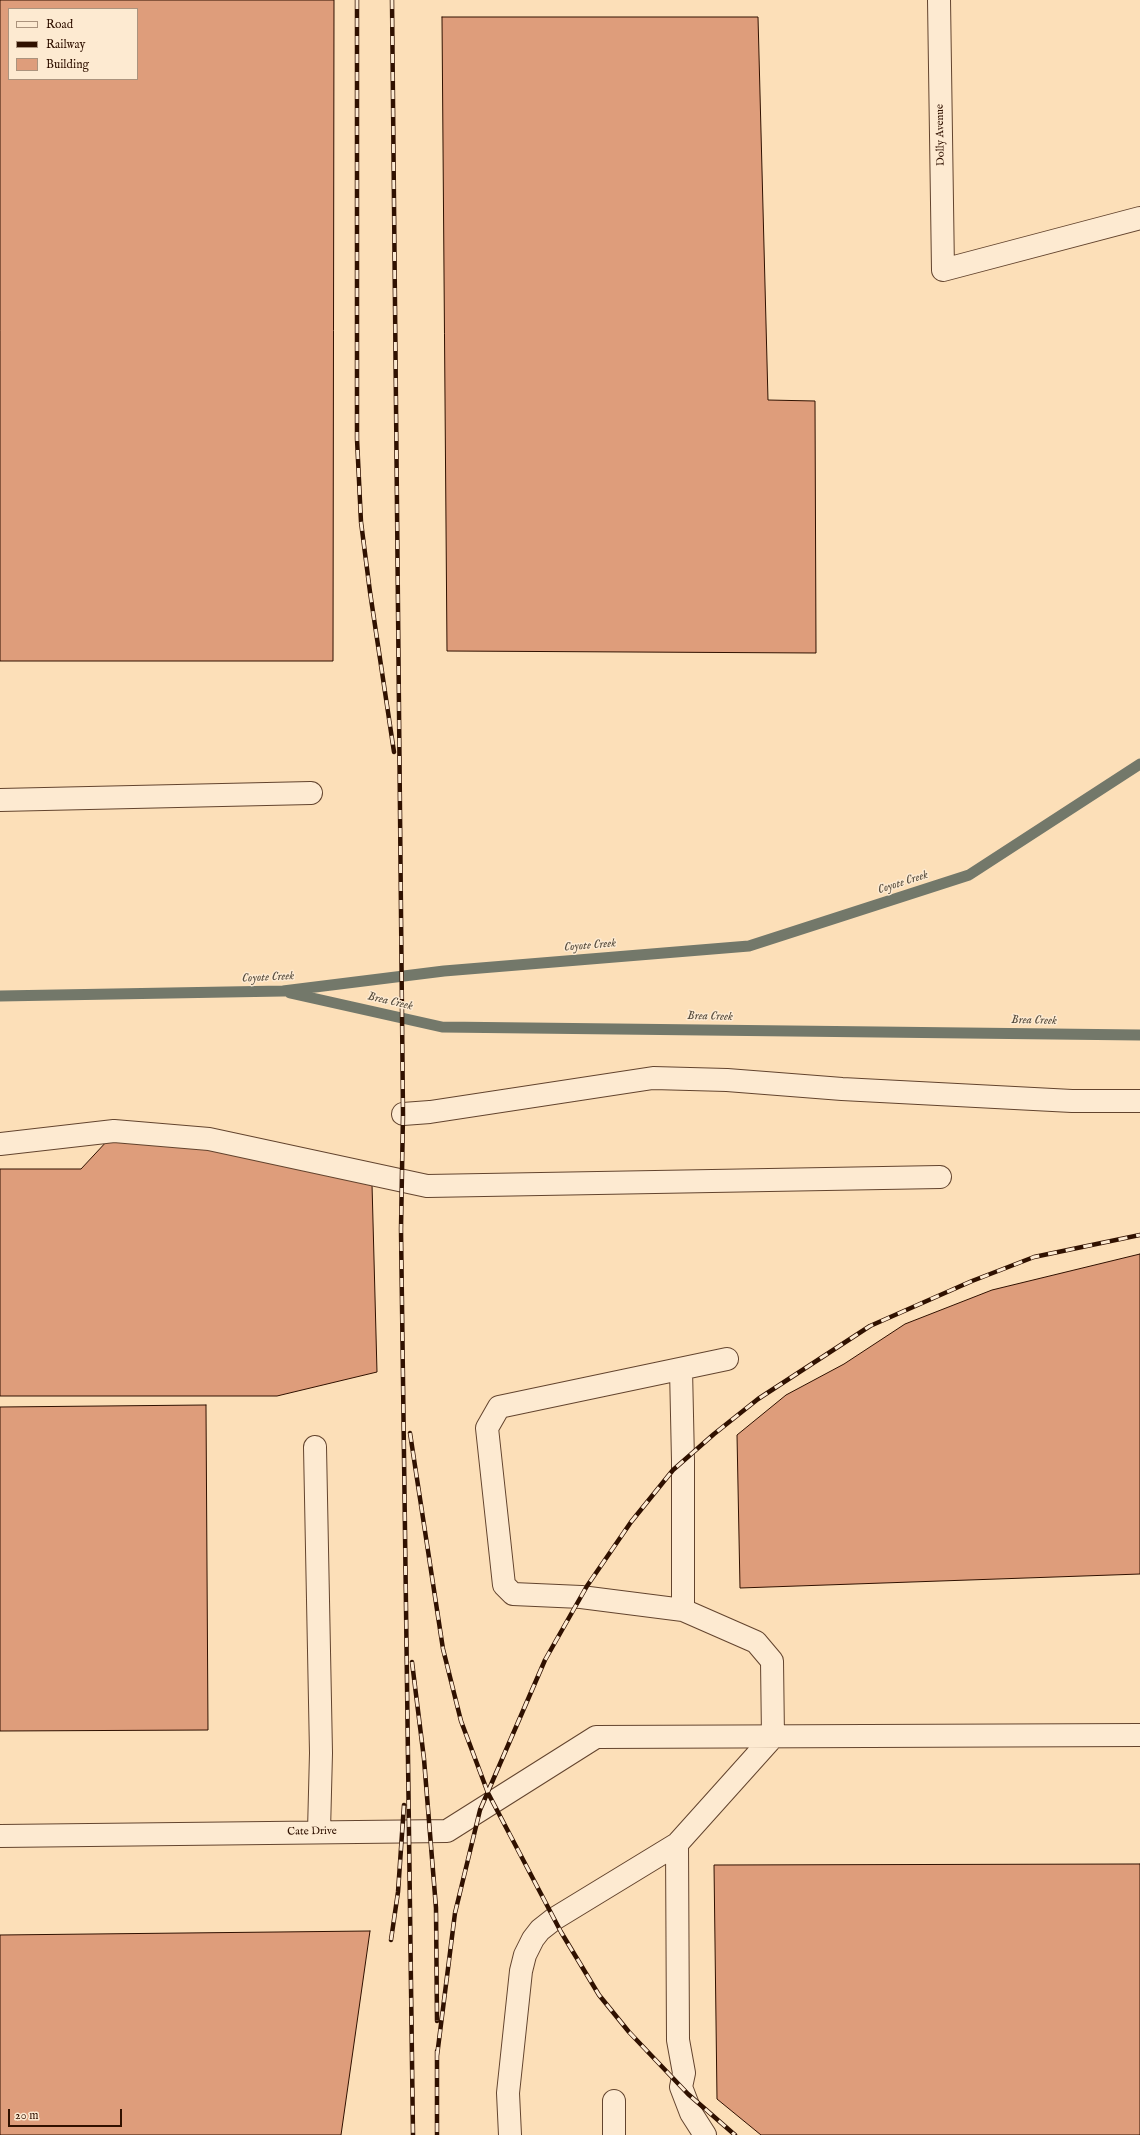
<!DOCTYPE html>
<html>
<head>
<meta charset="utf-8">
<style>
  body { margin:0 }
  #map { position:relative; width:1140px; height:2135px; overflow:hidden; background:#fcdfb8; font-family:"IM FELL English",serif }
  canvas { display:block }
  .legend { position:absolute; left:8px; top:8px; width:130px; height:72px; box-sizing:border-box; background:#fdead1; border:1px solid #ab937d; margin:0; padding:5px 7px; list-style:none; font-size:12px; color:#301100 }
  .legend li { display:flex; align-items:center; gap:8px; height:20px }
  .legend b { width:20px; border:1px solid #ab937d }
  .scale { position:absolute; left:8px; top:2109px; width:114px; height:18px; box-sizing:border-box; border:2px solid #301100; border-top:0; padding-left:5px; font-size:12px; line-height:14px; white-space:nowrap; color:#301100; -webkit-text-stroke:3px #fdead1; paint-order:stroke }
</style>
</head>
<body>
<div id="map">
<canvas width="1140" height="2135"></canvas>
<ul class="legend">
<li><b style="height:5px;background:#fdead1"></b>Road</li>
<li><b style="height:5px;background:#301100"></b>Railway</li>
<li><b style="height:11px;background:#de9d7b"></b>Building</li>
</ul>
<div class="scale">20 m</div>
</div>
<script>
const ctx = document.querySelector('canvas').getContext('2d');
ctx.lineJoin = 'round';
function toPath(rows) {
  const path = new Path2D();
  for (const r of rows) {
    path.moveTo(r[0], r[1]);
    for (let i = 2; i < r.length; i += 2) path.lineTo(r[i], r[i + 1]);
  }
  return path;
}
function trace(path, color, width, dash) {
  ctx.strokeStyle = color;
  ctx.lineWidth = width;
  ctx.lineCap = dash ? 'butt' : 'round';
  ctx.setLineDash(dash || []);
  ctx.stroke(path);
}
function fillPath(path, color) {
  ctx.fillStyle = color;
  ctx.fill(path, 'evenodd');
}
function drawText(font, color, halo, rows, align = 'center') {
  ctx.font = font + ' "IM FELL English",serif';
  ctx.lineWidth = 3;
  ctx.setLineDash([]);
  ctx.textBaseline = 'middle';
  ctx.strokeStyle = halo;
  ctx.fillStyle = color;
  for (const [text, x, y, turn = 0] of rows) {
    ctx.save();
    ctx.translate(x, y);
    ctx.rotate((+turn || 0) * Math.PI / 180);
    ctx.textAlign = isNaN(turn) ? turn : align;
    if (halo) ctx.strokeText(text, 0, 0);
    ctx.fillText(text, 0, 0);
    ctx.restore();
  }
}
const stream = toPath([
  [290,993,442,1027,1140,1035],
  [0,996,283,991,444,971,749,946,969,875,1140,764]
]);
const building = toPath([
  [0,0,334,0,333,661,0,661,0,0],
  [9,9,137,9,137,79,9,79,9,9],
  [442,17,758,17,768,400,815,401,816,653,447,651,442,17],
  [108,1140,206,1147,372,1184,377,1372,277,1396,0,1396,0,1169,81,1169,108,1140],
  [1140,1254,1140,1574,740,1588,737,1435,786,1395,844,1364,905,1324,992,1290,1140,1254],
  [206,1405,208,1730,0,1731,0,1407,206,1405],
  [1140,1864,1140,2135,761,2135,717,2099,714,1865,1140,1864],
  [370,1931,341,2135,0,2135,0,1935,370,1931]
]);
const minor = toPath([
  [939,0,943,270,1140,218],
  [0,800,311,793],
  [403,1114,430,1112,653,1078,727,1080,842,1089,1072,1101,1140,1101],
  [0,1144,114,1131,209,1139,427,1186,940,1177],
  [681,1369,683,1461,683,1610],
  [315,1447,321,1753,319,1831],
  [0,1836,447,1831,596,1737,1140,1735],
  [677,1844,678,2040,684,2073,681,2087,691,2113,705,2135],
  [614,2101,614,2135],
  [510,2135,508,2093,521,1971,525,1955,533,1939,540,1930,554,1919,677,1844,773,1737,772,1661,756,1642,683,1610,581,1597,513,1594,504,1585,487,1428,499,1407,727,1359]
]);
const rail = toPath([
  [357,0,357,439,361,522,370,592,394,752],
  [392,0,403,1114,401,1229,413,2135],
  [410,1433,443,1649,461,1721,488,1793,561,1932,599,1995,629,2032,688,2094,735,2135],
  [412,1662,424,1759,436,1908,437,2021],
  [391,1940,398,1892,404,1805],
  [437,2051,437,2135],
  [437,2056,455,1913,480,1810,545,1660,587,1586,631,1522,673,1470,714,1434,758,1399,870,1326,972,1281,1034,1257,1140,1235]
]);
const streetNames = [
  ["Dolly Avenue",941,135,-91],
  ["Cate Drive",312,1832,-1]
];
const waterNames = [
  ["Coyote Creek",903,883,-18],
  ["Coyote Creek",590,946,-5],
  ["Coyote Creek",268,978,-3],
  ["Brea Creek",390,1002,13],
  ["Brea Creek",710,1017,1],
  ["Brea Creek",1034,1021,1]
];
trace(stream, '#73786a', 11);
fillPath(building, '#de9d7b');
trace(building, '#301100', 1);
trace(minor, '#63442e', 24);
trace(minor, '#fdead1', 22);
trace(rail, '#301100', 4.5);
trace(rail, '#fdead1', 3, [9]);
drawText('11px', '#301100', '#fdead1', streetNames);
drawText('italic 12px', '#574d3e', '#fdead1', waterNames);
</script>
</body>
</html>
